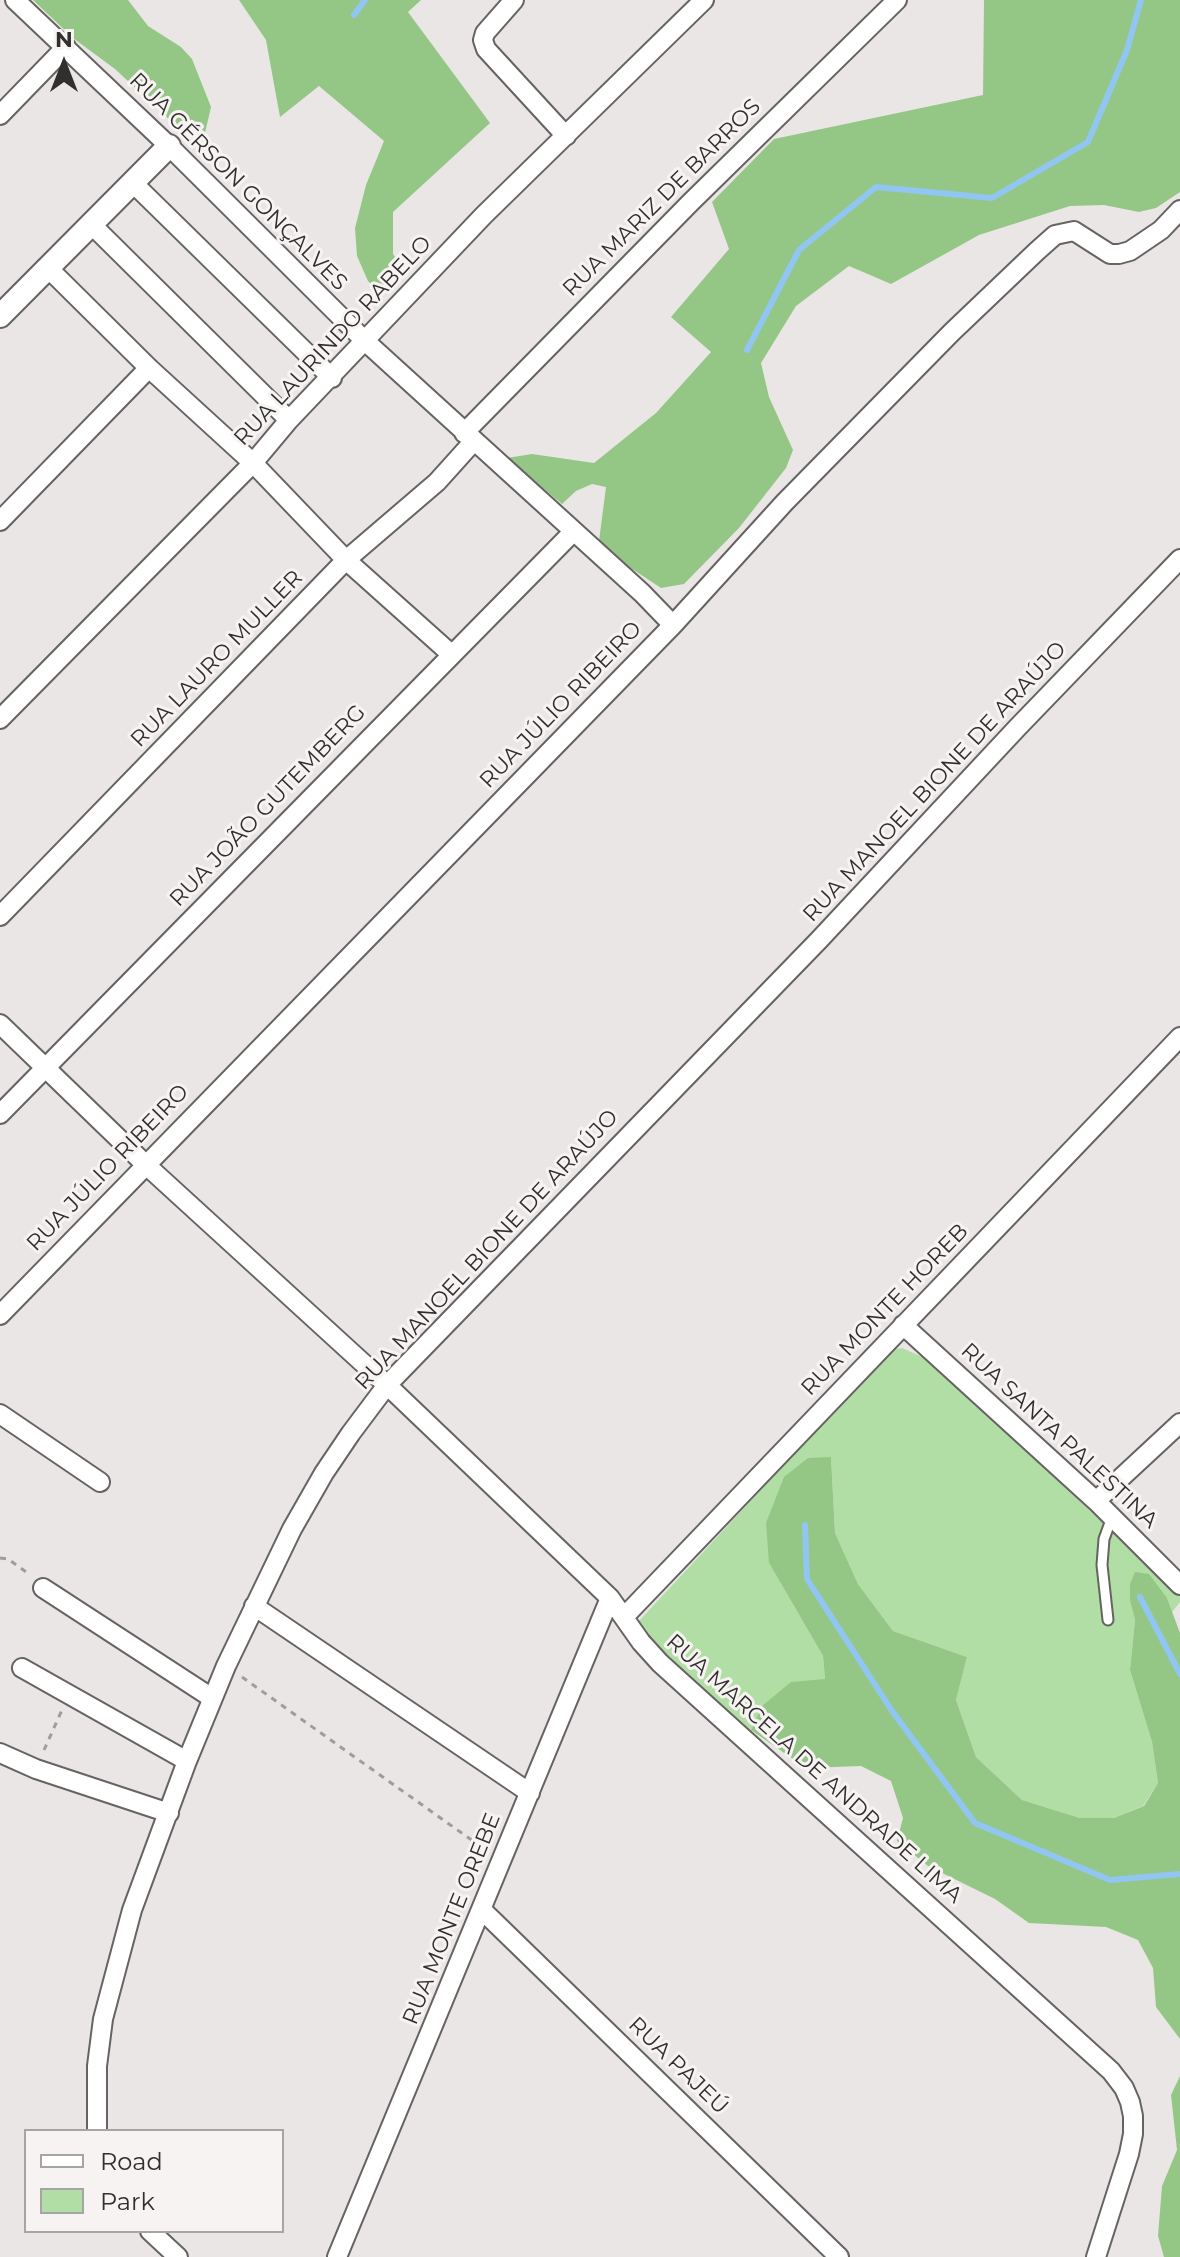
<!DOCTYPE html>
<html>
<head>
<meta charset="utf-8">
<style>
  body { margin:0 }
  #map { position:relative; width:1180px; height:2257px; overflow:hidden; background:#eae6e5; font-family:Montserrat,sans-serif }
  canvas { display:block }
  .legend { position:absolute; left:24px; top:2129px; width:260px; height:104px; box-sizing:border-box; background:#f7f3f2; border:2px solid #a7a5a4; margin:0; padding:10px 14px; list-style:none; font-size:24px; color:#302f2e }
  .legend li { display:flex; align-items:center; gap:16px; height:40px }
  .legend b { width:40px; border:2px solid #a7a5a4 }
  .north { position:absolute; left:24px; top:24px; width:80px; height:80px; -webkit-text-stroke:6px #f7f3f2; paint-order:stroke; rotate:0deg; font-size:22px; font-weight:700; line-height:32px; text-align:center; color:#302f2e }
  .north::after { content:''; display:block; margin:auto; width:28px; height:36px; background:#302f2e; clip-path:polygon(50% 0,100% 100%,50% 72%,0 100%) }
</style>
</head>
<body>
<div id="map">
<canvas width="1180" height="2257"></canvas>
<ul class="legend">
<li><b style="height:10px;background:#fff"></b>Road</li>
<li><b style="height:22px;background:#b0dea4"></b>Park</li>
</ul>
<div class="north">N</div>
</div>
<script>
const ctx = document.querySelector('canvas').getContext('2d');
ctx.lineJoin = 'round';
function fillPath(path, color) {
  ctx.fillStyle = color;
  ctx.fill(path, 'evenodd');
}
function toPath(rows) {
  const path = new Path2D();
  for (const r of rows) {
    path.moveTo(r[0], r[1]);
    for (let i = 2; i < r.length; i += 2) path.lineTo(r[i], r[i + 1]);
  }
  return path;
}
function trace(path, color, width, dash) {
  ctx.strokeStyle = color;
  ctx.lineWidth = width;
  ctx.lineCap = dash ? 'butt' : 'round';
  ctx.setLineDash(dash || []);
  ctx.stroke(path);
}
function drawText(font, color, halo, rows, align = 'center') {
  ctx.font = font + ' Montserrat,sans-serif';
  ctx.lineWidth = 6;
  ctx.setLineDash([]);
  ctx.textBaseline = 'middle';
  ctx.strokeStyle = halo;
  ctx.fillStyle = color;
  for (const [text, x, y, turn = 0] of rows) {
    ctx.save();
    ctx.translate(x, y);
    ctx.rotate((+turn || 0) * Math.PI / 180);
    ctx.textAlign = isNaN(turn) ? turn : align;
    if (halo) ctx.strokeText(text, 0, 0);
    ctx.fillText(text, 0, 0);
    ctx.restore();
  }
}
const green = toPath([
  [902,1348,929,1360,1180,1595,1180,1602,1172,1612,1167,1598,1130,1601,1135,1620,1130,1670,1152,1742,1158,1783,1143,1806,1114,1818,1080,1818,1022,1800,976,1757,956,1700,967,1657,893,1631,858,1584,835,1533,831,1457,769,1563,823,1656,825,1679,762,1706,751,1730,656,1646,638,1622,891,1350]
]);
const forest = toPath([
  [33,0,128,0,148,26,181,47,192,59,211,107,205,133,186,135,115,69,73,38],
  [239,0,421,0,408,12,490,123,393,212,393,254,405,272,381,293,368,281,357,256,355,228,366,185,384,141,319,86,280,117,266,40],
  [984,0,1180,0,1180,192,1156,208,1139,212,1104,205,1070,206,979,235,891,284,849,266,796,306,761,363,769,397,793,450,786,468,739,528,684,584,661,588,608,553,599,541,606,487,592,484,576,491,562,504,507,458,532,454,594,463,656,413,711,352,671,317,729,249,712,202,774,139,983,95],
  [831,1457,835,1533,858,1584,893,1631,967,1657,956,1700,976,1757,1022,1800,1080,1818,1114,1818,1144,1806,1158,1783,1152,1742,1130,1670,1135,1620,1130,1601,1130,1584,1135,1572,1149,1574,1167,1598,1180,1633,1180,2039,1156,2007,1153,1968,1138,1940,1106,1927,1029,1923,995,1899,928,1866,897,1841,903,1818,891,1781,861,1766,806,1768,751,1730,762,1706,791,1682,825,1679,823,1656,769,1563,766,1523,784,1477,808,1458],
  [1180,2076,1180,2257,1164,2257,1158,2236,1162,2186,1177,2150,1171,2095]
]);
const stream = toPath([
  [354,15,365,0],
  [747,350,799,250,876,187,992,198,1088,142,1127,50,1141,0],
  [805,1525,807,1579,892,1711,975,1823,1110,1880,1180,1874],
  [1140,1597,1180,1674]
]);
const path = toPath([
  [0,1558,8,1559,29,1574],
  [242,1677,487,1851],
  [44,1750,62,1710]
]);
const service = toPath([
  [1108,1620,1102,1565,1104,1539,1112,1517]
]);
const minor = toPath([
  [15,0,169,146,365,341,642,593,673,625],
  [514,0,485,33,483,40,486,49,566,136],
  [0,115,66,47],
  [132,182,332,378],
  [90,223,289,420],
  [47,267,149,368,253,463,346,560,451,654],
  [464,433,691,202,897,0],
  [0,521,149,368],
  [0,719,253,463,289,420,484,215,704,0],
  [0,916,346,560,437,482,473,442],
  [0,1024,145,1164,387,1385,610,1598,641,1642,660,1663,1111,2071,1124,2088,1130,2102,1133,2116,1133,2134,1129,2154,1096,2257],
  [0,1114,573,532],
  [0,1315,673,625,785,502,952,332,1037,251,1055,235,1074,231,1110,254,1119,254,1130,251,1161,230,1180,210],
  [903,1325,1096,1501,1180,1585],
  [0,1414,100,1482],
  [1096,1501,1180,1423],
  [43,1588,212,1698],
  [254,1606,530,1793],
  [624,1617,1180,1037],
  [22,1668,187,1761],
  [0,1753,36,1769,169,1813],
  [482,1910,839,2257],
  [97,2131,97,2066,103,2019,132,1910,187,1761,226,1666,292,1529,324,1473,351,1433,387,1385,819,940,1017,728,1180,559],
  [150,2231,178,2257],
  [337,2257,610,1598]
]);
const tertiary = toPath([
  [0,316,169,146]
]);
const streetNames = [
  ["RUA GÉRSON GONÇALVES",238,182,45],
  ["RUA MARIZ DE BARROS",662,198,-45],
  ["RUA LAURINDO RABELO",333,341,-47],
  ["RUA LAURO MULLER",217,659,-46],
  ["RUA JÚLIO RIBEIRO",561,705,-46],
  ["RUA MANOEL BIONE DE ARAÚJO",935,782,-47],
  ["RUA JOÃO GUTEMBERG",268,806,-46],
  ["RUA JÚLIO RIBEIRO",108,1168,-46],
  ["RUA MANOEL BIONE DE ARAÚJO",487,1250,-47],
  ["RUA MONTE HOREB",885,1310,-46],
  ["RUA SANTA PALESTINA",1059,1436,43],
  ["RUA MARCELA DE ANDRADE LIMA",814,1769,42],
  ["RUA MONTE OREBE",452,1919,-68],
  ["RUA PAJEÚ",678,2066,44]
];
fillPath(green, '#b0dea4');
fillPath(forest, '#94c785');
trace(stream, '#91c6f3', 6);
trace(service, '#666362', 13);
trace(minor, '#666362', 22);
trace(tertiary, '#666362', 26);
trace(path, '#9f9d9c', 3, [6, 6]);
trace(service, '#fff', 9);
trace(minor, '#fff', 18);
trace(tertiary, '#fff', 22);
drawText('22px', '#302f2e', '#f7f3f2', streetNames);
</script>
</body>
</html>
